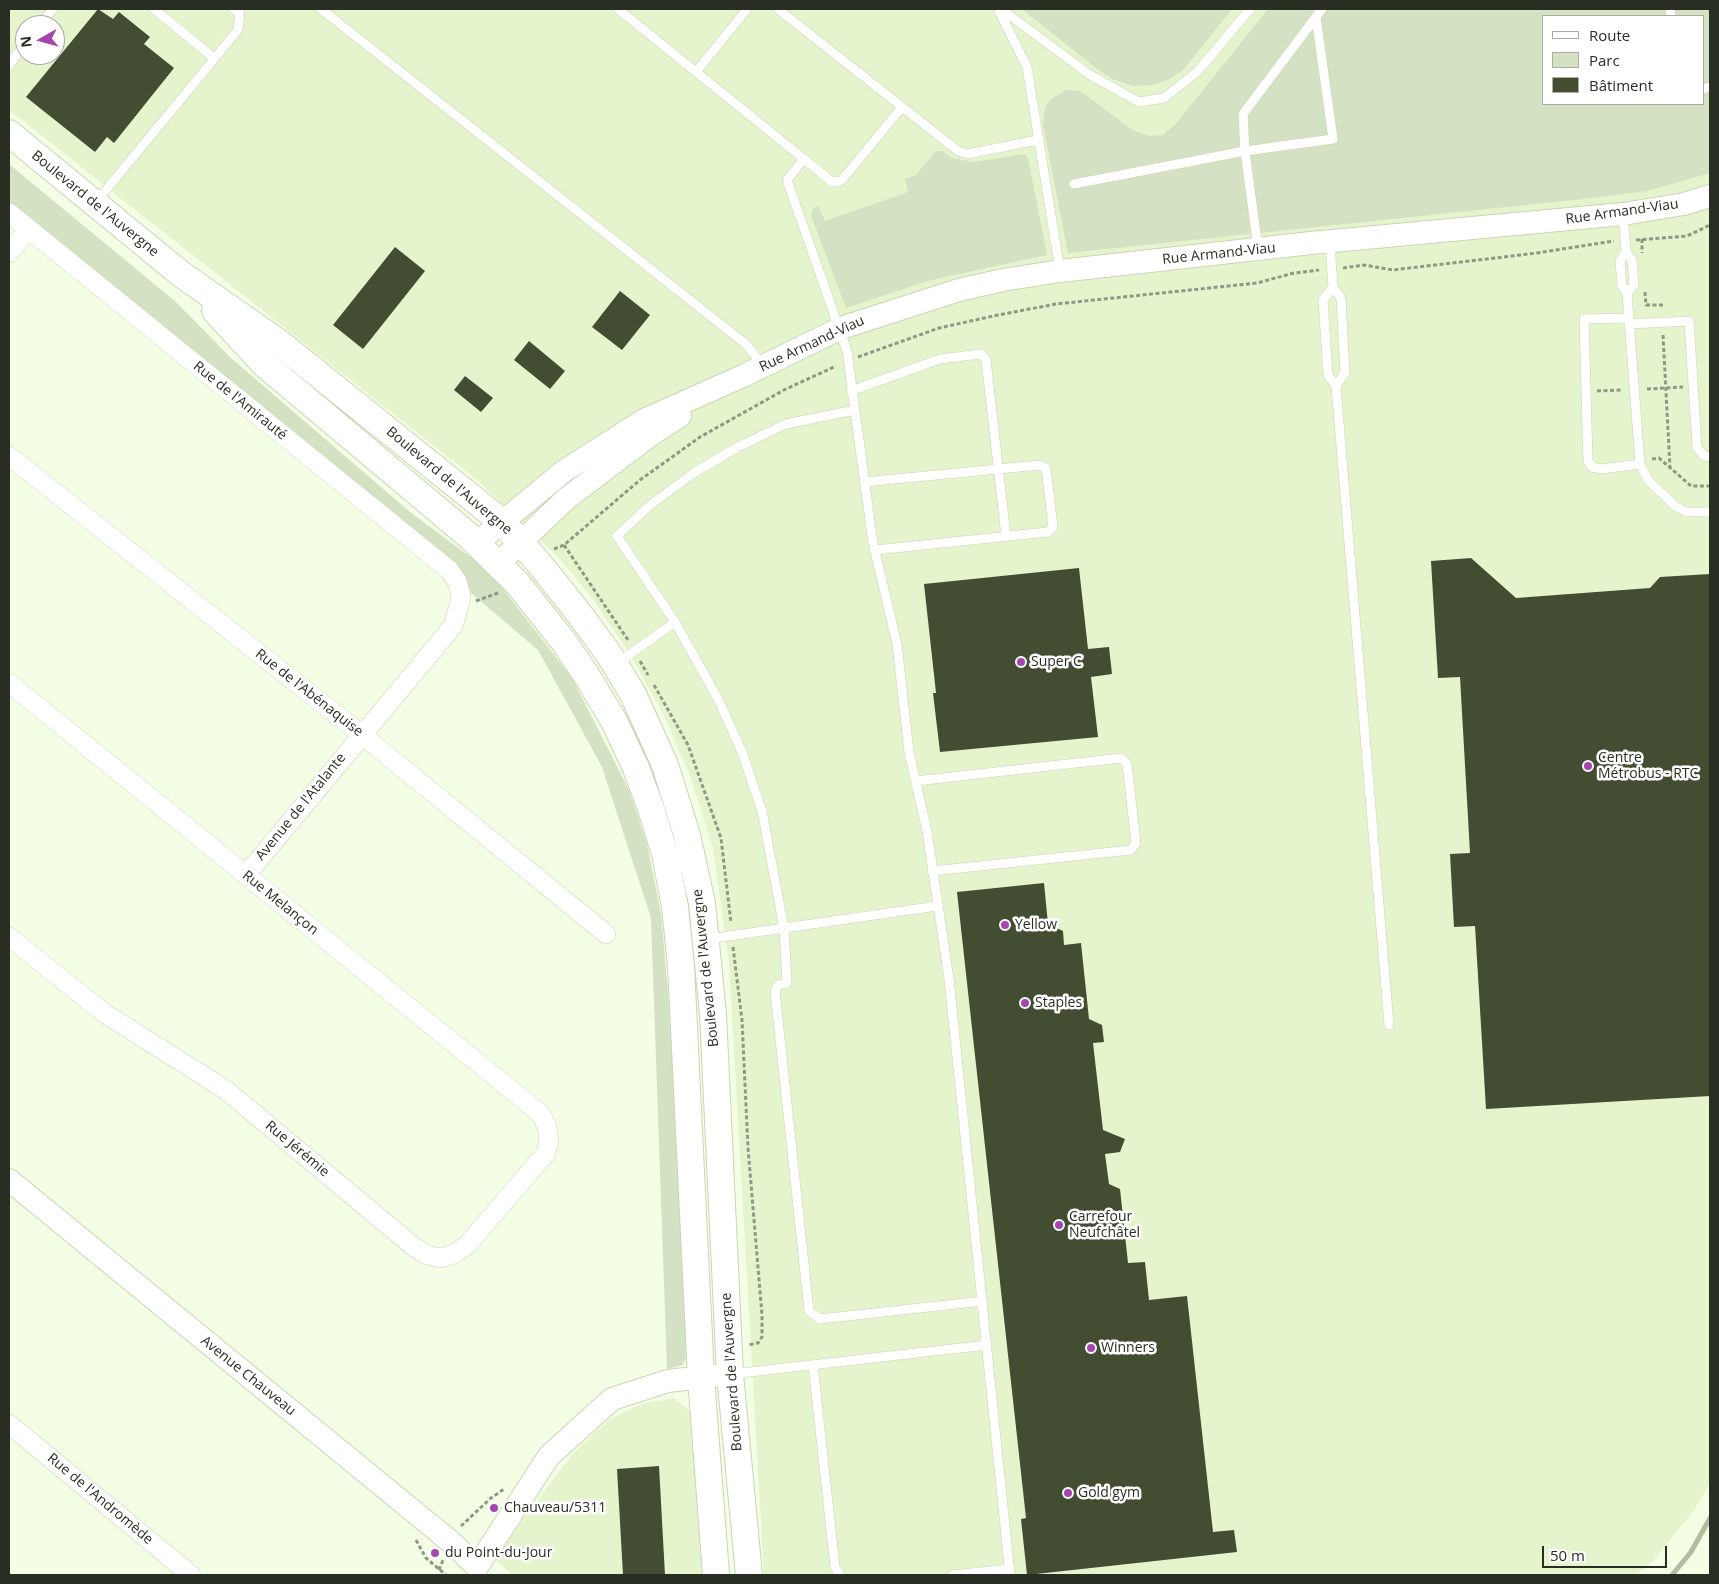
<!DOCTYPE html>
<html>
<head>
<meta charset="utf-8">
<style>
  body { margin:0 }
  #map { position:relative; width:1719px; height:1584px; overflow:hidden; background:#f4fee4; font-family:"Open Sans",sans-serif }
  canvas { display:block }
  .frame { position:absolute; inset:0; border:10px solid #292e22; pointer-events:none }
  .legend { position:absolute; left:1542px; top:15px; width:162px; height:90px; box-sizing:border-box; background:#fff; border:1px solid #a9aba7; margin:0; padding:6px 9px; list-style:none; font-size:15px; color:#292e22 }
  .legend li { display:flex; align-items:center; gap:10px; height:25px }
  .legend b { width:25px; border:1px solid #a9aba7 }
  .north { position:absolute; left:15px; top:15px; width:50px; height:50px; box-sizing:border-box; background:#fff; border:1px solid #a9aba7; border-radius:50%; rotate:263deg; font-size:14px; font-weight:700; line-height:20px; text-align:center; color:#292e22 }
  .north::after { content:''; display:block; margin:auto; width:18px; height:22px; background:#a546af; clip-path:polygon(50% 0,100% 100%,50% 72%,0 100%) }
  .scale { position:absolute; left:1542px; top:1546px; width:125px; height:22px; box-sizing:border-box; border:2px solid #292e22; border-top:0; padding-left:6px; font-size:15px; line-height:18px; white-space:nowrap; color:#292e22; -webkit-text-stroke:4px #fff; paint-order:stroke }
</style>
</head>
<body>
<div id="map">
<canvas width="1719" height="1584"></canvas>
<div class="frame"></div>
<ul class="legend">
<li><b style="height:6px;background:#fff"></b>Route</li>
<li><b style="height:14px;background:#d4e1c2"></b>Parc</li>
<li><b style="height:14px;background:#434d32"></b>Bâtiment</li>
</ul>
<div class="north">N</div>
<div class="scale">50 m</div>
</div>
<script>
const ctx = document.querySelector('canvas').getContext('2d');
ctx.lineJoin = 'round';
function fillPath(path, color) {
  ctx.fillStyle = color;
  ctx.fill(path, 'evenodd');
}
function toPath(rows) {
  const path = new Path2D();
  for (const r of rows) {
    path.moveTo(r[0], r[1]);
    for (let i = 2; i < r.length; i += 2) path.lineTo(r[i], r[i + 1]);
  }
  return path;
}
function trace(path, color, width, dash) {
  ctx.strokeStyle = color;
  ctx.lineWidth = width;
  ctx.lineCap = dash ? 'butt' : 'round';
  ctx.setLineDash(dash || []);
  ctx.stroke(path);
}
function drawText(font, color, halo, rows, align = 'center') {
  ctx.font = font + ' "Open Sans",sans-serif';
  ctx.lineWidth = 5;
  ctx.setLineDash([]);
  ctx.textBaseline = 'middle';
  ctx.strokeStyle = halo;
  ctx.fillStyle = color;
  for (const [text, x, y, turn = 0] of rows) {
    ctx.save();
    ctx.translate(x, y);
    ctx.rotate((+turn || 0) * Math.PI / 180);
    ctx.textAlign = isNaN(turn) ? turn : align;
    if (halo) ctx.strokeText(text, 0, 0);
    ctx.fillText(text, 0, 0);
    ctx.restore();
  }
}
const built = toPath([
  [9,9,1710,9,1710,1483,1695,1509,1652,1562,1636,1575,764,1575,729,963,713,848,689,773,661,709,630,655,593,599,560,559,476,479,9,110],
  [1543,16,1703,16,1703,104,1543,104],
  [25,25,55,25,55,55,25,55],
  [674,1398,693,1414,702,1575,513,1575,493,1558,572,1455,607,1421,641,1404]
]);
const green = toPath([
  [1022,9,1232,9,1183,70,1168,80,1152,85,1133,86,1112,79,1096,68],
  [1268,9,1710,9,1710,173,1647,191,1592,198,1068,253,1043,125,1045,107,1050,100,1066,90,1080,91,1133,130,1149,136,1162,135,1175,125],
  [1543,16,1703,16,1703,104,1543,104],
  [936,151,942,151,952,158,974,162,1025,154,1028,158,1047,255,931,280,846,308,811,215,813,209,818,206,825,221,908,192,905,179,916,175],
  [9,164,176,302,231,358,410,512,489,571,572,678,629,790,647,844,661,914,668,992,690,1344,683,1365,667,1369,651,918,602,767,538,650,457,581,9,213]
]);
const stream = toPath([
  [1672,1575,1691,1552,1710,1518]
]);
const building = toPath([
  [98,9,113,19,119,12,150,37,144,44,174,68,114,143,107,137,95,152,26,97],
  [395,247,425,271,363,349,333,325],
  [620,291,650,315,622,350,592,327],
  [529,341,565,371,550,389,514,360],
  [465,376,493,398,481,412,454,390],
  [1471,558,1516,598,1650,588,1660,577,1710,574,1710,1096,1486,1109,1475,926,1454,927,1450,854,1470,853,1460,677,1438,678,1431,561],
  [1079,568,1088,649,1109,647,1112,674,1091,677,1098,737,940,752,933,693,936,693,924,584],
  [1044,883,1048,924,1063,931,1064,945,1081,943,1089,1019,1102,1025,1104,1042,1093,1043,1103,1130,1125,1139,1120,1152,1105,1154,1109,1184,1120,1189,1128,1263,1145,1262,1149,1300,1187,1296,1213,1532,1234,1530,1237,1552,1027,1575,1021,1519,1026,1518,957,892],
  [659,1466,665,1575,623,1575,617,1469]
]);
const path = toPath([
  [1642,239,1642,253],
  [1636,240,1687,236,1710,225],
  [1343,268,1364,265,1393,270,1537,253,1614,241],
  [1645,292,1646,305,1664,305],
  [1663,335,1670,468],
  [858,357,939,328,998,315,1056,304,1257,283,1294,273,1319,270],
  [1647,389,1683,387],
  [1597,391,1623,390],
  [1652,459,1659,458,1691,486,1710,486],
  [564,545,628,640],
  [554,549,564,545,640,480,700,437,784,390,836,366],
  [476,601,498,593],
  [640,661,648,675],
  [654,685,688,745,721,838,731,923],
  [733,947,742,1020,748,1148,762,1315,762,1337,758,1343,748,1345],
  [461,1526,491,1498,504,1489],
  [416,1540,426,1558,446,1575],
  [439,1570,443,1560]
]);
const service = toPath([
  [154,9,214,58],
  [321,9,747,345,763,366],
  [618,9,804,159,787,180,847,351,873,543,897,644,909,752,927,831,949,979,1010,1575],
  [778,9,958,151,968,154,1038,140],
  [998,9,1027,67,1060,271],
  [1001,9,1090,75,1139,102,1164,98,1198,71,1250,9],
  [1670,9,1671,16],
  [40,25,53,9],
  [9,65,25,44],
  [696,72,747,9],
  [1703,89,1710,87],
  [804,159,832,182,841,181,902,107],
  [1074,184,1245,151,1333,139,1316,17],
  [96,202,238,30,240,13,234,9],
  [1623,214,1626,251,1632,260,1634,285,1627,293],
  [1330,242,1333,287,1341,298,1345,373,1336,386],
  [1258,249,1245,151,1243,114,1322,9],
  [1626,251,1620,261,1622,286,1627,293,1640,464,1648,480,1675,506,1686,512,1710,512],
  [1333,287,1323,300,1328,375,1336,386,1389,1025],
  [1629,318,1584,319,1588,461,1592,467,1601,469,1640,464],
  [1630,324,1689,321,1697,447,1704,456,1710,457],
  [851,391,940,359,981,354,986,360,1006,536],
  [855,410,786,424,738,447,695,472,649,506,617,536,675,622,718,699,742,752,762,811,784,928,787,983,778,985,775,991,809,1311,820,1319,983,1301],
  [864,482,1040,465,1046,468,1053,527,1048,532,875,550],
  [616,664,675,622],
  [916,781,1121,758,1127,764,1136,843,1131,850,932,871],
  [708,939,937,906],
  [813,1365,835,1567,840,1575],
  [732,1374,987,1345],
  [953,1575,1009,1569]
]);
const minor = toPath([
  [9,213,449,570,457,581,461,595,460,603,453,626,246,875],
  [9,253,28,229],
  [9,456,361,734,606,934],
  [9,683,541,1114,547,1127,549,1141,546,1153,467,1245,454,1254,441,1258,427,1255,414,1247,226,1090,104,1013,9,937],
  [9,1424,191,1575]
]);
const tertiary = toPath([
  [477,543,564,471,644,420,745,375,841,328,959,290,1003,280,1060,271,1311,243,1623,214,1684,204,1710,196],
  [498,564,566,499,652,434,680,416],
  [9,1180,451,1542,477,1567,549,1456,612,1399,668,1381,730,1374]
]);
const secondary = toPath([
  [9,133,181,274,282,345,502,522,538,562,581,616,608,653,633,694,665,765,687,835,702,903,713,1014,730,1374,749,1575],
  [215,311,264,364,469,536,518,584,564,642,587,676,614,721,636,768,651,809,665,854,675,907,681,966,701,1378,716,1575]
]);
const markers = [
  [1021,662,5,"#a546af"],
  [1588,766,5,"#a546af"],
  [1005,925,5,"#a546af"],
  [1025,1003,5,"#a546af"],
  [1059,1225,5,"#a546af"],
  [1091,1348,5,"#a546af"],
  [1068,1493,5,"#a546af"],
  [494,1508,5,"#a546af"],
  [435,1553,5,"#a546af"]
];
const streetNames = [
  ["Boulevard de l'Auvergne",95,204,39],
  ["Rue Armand-Viau",1622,212,-8],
  ["Rue Armand-Viau",1219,254,-6],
  ["Rue Armand-Viau",812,344,-25],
  ["Rue de l'Amirauté",240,401,39],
  ["Boulevard de l'Auvergne",449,481,40],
  ["Rue de l'Abénaquise",309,693,38],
  ["Avenue de l'Atalante",301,807,-51],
  ["Rue Melançon",280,903,39],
  ["Boulevard de l'Auvergne",706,968,-96],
  ["Rue Jérémie",297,1149,40],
  ["Boulevard de l'Auvergne",732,1372,-94],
  ["Avenue Chauveau",248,1376,39],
  ["Rue de l'Andromède",100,1499,40]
];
const poiNames = [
  ["Super C",1031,662],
  ["Centre",1598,758],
  ["Métrobus - RTC",1598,774],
  ["Yellow",1015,925],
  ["Staples",1035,1003],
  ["Carrefour",1069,1217],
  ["Neufchâtel",1069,1233],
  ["Winners",1101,1348],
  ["Gold gym",1078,1493],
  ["Chauveau/5311",504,1508],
  ["du Point-du-Jour",445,1553]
];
fillPath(built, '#e5f4cc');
fillPath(green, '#d4e1c2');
trace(stream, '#b1bd9f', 5);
fillPath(building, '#434d32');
trace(service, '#c9d6b6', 10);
trace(minor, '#c9d6b6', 20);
trace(tertiary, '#c9d6b6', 24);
trace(secondary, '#c9d6b6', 28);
trace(path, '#909885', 3, [4, 2.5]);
trace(service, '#fff', 9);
trace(minor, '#fff', 19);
trace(tertiary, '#fff', 22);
trace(secondary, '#fff', 26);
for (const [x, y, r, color] of markers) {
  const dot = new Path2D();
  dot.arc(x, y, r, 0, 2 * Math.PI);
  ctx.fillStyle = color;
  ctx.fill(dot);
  trace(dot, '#fff', 2);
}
drawText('14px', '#292e22', '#fff', streetNames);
drawText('14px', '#292e22', '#fff', poiNames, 'left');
</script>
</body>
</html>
